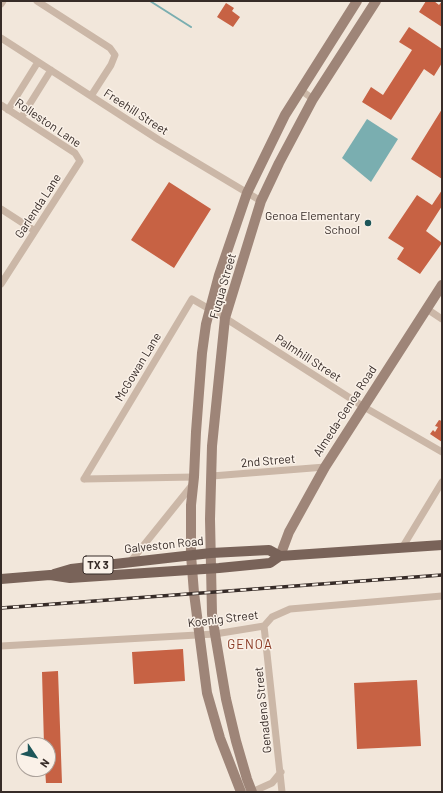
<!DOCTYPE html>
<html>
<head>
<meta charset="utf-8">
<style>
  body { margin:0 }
  #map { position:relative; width:443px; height:793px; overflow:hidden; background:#f2e7db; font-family:Barlow,sans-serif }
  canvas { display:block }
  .frame { position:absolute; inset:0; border:2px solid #372c28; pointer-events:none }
  .north { position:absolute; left:16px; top:737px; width:40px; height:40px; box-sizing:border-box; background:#faf1e8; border:1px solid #aca29b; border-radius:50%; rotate:125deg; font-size:11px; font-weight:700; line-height:16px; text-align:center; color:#372c28 }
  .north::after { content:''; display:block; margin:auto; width:14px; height:18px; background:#1d5659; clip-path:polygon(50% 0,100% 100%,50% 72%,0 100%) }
</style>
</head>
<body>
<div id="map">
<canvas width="443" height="793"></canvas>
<div class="frame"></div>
<div class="north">N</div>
</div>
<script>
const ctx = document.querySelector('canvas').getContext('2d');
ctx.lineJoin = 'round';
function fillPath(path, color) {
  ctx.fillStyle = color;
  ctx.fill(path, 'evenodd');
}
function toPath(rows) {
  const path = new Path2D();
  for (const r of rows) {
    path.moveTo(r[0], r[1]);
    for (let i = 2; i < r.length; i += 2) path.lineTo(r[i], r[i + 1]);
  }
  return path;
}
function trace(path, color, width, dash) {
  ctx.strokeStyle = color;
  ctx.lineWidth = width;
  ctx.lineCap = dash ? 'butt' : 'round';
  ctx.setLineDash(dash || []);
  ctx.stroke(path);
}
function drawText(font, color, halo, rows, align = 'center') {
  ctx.font = font + ' Barlow,sans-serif';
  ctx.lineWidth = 3;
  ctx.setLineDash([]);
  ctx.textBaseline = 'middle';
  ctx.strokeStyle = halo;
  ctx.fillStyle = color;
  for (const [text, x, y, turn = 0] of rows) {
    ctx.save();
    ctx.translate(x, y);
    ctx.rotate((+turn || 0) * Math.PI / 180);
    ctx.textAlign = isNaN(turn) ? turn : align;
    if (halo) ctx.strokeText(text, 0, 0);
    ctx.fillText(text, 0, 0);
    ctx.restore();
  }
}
const water = toPath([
  [367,119,398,139,371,182,342,158]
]);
const stream = toPath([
  [150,1,191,27]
]);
const building = toPath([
  [426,1,434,1,439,5,442,1,442,27,419,12],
  [226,3,234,8,232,11,240,17,233,27,217,17],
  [409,27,442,49,442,63,434,76,424,69,391,120,362,102,371,87,383,95,412,50,399,42],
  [442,109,442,179,411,159],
  [169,182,211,209,174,268,131,240],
  [442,190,442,206,426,231,442,243,420,274,397,259,404,248,388,238,417,195,432,205],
  [439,420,442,421,442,442,430,434,433,430,435,432,438,427,435,426],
  [183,649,185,681,134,684,132,652],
  [58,671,62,783,46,783,45,769,48,769,48,745,44,745,42,672],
  [417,680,421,746,357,749,354,683]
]);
const street = toPath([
  [37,1,110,48,115,55,111,65,91,96],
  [1,4,3,1],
  [1,38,159,140,261,201],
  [302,91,313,99],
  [1,105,75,153,80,161,1,284],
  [8,110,38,62],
  [21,118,51,70],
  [1,209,35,231],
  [427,309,442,319],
  [212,476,325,467],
  [84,479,192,299,225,318,364,407,442,452],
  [84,479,194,477],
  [402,548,442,482],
  [131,561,193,484],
  [264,626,282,792],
  [1,646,215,634,264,626,272,617,290,609,442,596],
  [252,792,272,783,281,772]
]);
const secondary = toPath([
  [280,556,289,532,325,467,442,285],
  [241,792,220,738,207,693,194,593,191,555,191,505,194,477,196,432,202,353,206,324,219,275,247,193,285,115,357,1],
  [252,792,247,779,236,741,226,699,215,634,212,614,210,519,212,446,225,318,261,201,279,163,313,99,376,1]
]);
const primary = toPath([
  [54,574,71,569,211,553,269,550,280,556],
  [1,579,50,575,70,578,219,568,270,563,280,556,442,545]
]);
const rail = toPath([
  [1,608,442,575]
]);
const markers = [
  [368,223,4,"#1d5659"]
];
const shields = [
  [98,565,30]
];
const shieldNames = [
  ["TX 3",98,565]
];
const streetNames = [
  ["Freehill Street",136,112,33],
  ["Rolleston Lane",48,123,34],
  ["Garlenda Lane",38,206,-57],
  ["Fuqua Street",223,286,-74],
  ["Palmhill Street",308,358,33],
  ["McGowan Lane",138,367,-59],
  ["Almeda-Genoa Road",345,411,-57],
  ["2nd Street",268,461,-5],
  ["Galveston Road",164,545,-6],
  ["Koenig Street",223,619,-7],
  ["Genadena Street",263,710,-96]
];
const poiNames = [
  ["Genoa Elementary",360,216],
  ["School",360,230]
];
const neighbourhoodNames = [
  ["GENOA",250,645]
];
fillPath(water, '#7aaeb0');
trace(stream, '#7aaeb0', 2);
fillPath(building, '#c76244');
trace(street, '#cbb7a7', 7);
trace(secondary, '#9e8578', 10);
trace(primary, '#796359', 10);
trace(rail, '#372c28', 3.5);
trace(rail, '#faf1e8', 2, [6]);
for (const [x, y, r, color] of markers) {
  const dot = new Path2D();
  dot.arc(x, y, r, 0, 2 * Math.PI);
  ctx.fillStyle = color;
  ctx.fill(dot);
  trace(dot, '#faf1e8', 1.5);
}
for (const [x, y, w] of shields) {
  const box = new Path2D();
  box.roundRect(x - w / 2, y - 9, w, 18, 3);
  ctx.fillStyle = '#faf1e8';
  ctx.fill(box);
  trace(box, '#372c28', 1);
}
drawText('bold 11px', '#372c28', null, shieldNames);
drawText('12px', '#372c28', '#faf1e8', streetNames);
drawText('12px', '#372c28', '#faf1e8', poiNames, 'right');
ctx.letterSpacing = '1px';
drawText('13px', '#873620', '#faf1e8', neighbourhoodNames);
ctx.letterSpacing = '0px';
</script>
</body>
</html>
